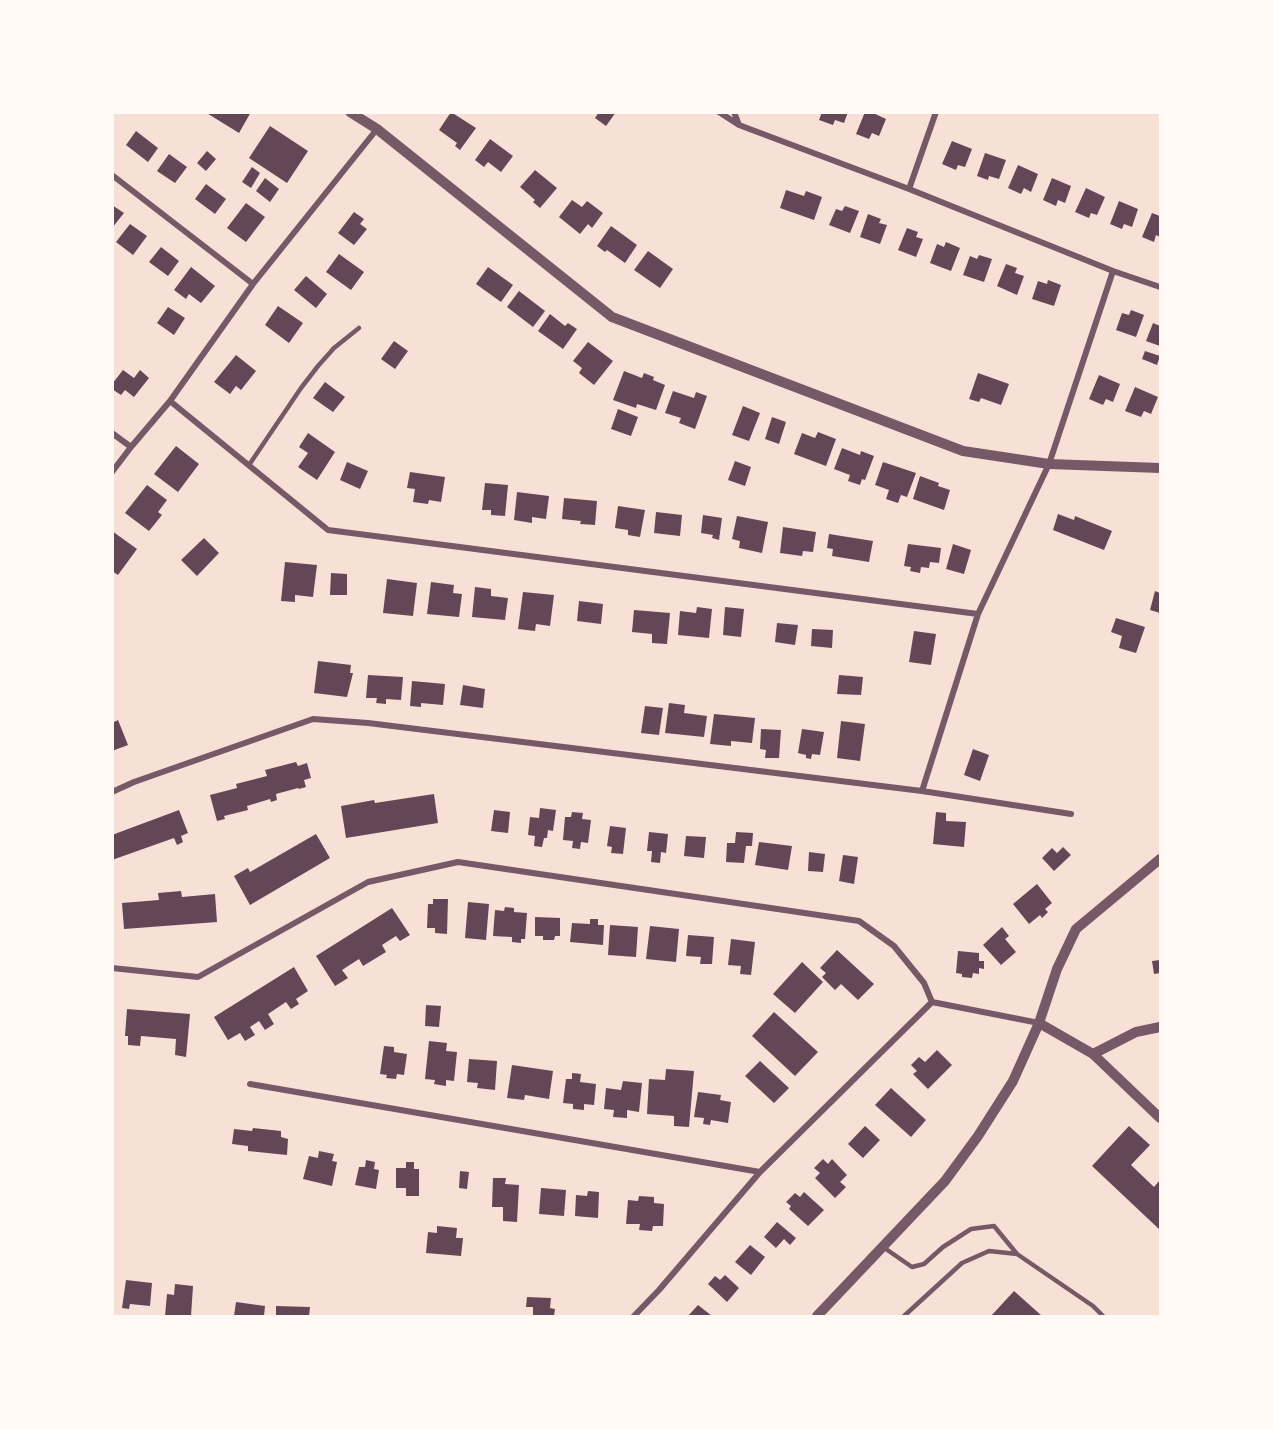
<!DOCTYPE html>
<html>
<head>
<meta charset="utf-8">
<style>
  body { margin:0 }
  #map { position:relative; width:1273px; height:1429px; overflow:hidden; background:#f7e1d7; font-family:"Nunito Sans",sans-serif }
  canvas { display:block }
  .frame { position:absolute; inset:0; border:114px solid #fffaf5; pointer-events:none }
</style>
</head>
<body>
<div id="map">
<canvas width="1273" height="1429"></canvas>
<div class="frame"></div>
</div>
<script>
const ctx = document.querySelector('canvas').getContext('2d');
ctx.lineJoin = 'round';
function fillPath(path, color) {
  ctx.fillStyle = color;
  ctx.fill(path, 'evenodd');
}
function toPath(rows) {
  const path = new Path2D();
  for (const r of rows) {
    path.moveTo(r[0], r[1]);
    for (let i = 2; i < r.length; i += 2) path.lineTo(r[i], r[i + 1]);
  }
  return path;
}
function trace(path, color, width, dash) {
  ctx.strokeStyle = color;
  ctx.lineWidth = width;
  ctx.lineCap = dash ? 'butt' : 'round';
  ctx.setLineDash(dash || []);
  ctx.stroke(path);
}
const building = toPath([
  [205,112,251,112,239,133],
  [451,112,476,128,460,150,455,146,457,143,439,130],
  [599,112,616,112,606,126,595,118],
  [822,112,848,112,844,123,835,120,833,125,819,120],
  [865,112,871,112,886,119,879,136,872,133,869,139,856,134],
  [270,126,308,151,287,183,249,158],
  [136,131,158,148,148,162,126,145],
  [490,139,513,156,501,172,488,162,484,167,475,160],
  [952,141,972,149,965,167,958,165,956,170,942,164],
  [207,151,216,159,206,171,197,163],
  [985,153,1006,160,999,179,989,176,988,180,977,176],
  [169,154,187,167,175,183,157,171],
  [1018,165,1038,174,1031,192,1024,188,1021,194,1008,188],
  [252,167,260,173,251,188,242,182],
  [535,170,557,188,540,208,533,202,535,200,520,187],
  [265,178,279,189,270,202,256,191],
  [1052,178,1071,186,1065,203,1058,200,1056,206,1043,200],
  [206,184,226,199,215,214,195,199],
  [1086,188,1105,197,1097,215,1091,213,1089,218,1075,212],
  [786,190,804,196,806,191,822,197,814,220,780,208],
  [572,200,582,207,587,201,603,213,592,228,588,224,580,234,559,217],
  [1119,201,1138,209,1132,227,1124,224,1122,229,1110,224],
  [246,203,265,217,246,242,227,228],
  [112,205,124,213,112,228],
  [845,206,859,211,850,233,829,225,836,209,842,211],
  [354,212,364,219,360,224,367,229,354,245,338,233],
  [1152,213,1160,216,1160,237,1156,235,1154,242,1142,237],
  [868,214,881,219,879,223,887,225,880,244,860,237],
  [130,224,147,236,133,255,116,242],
  [611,226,637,245,625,263,607,250,605,252,597,246],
  [907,228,918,232,916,237,923,239,916,257,898,250],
  [946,242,960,248,951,271,930,263,937,244,944,247],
  [161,247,179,261,168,276,149,262],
  [648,251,673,269,660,288,634,270],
  [339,254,364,272,351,290,326,272],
  [979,255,992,259,984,282,963,275,970,256,977,259],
  [1006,264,1017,268,1015,273,1024,276,1017,295,997,286],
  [191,267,215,286,201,303,189,294,186,299,174,290],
  [488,267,513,285,501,302,476,284],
  [306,276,327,294,316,308,294,290],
  [1048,280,1061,285,1054,306,1032,299,1038,281,1047,284],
  [519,291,545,311,533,327,507,307],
  [278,306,303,323,289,343,265,325],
  [168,307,185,318,174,335,157,323],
  [1131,310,1144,315,1136,337,1116,330,1122,313,1129,315],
  [550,314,565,326,568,323,577,329,563,349,538,331],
  [1153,323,1160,326,1160,346,1146,341],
  [394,341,408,351,395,369,381,359],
  [588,342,613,361,594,385,579,373,582,368,573,361],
  [1145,351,1160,356,1157,365,1142,359],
  [236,355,256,371,241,390,236,386,230,394,214,382],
  [123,370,134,378,140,370,149,378,134,397,125,390,121,395,112,389,112,384],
  [624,371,642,378,644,373,654,377,653,380,665,385,656,410,637,404,636,408,613,400],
  [978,373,1009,384,1001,405,981,398,979,402,969,399],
  [1099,375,1120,384,1113,402,1106,399,1103,405,1089,399],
  [325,382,345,397,333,412,313,398],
  [1135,387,1158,397,1151,414,1144,411,1141,417,1125,411],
  [673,391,694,398,696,392,707,396,695,429,679,423,681,418,665,413],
  [743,406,760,413,749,441,732,435],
  [618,409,638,417,631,436,611,429],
  [772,417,786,422,779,444,765,439],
  [818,432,836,439,826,466,794,454,802,433,815,438],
  [308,433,335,452,317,480,298,467,308,453,299,447],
  [176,446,199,464,178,492,154,474],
  [842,448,860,455,861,451,874,456,865,480,862,479,860,485,848,481,850,475,834,469],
  [735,461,751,467,745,486,728,480],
  [347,462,368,471,360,489,340,480],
  [883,462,916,473,907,497,901,495,898,503,886,499,889,490,875,485],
  [410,472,445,477,441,502,429,500,428,504,413,502,415,489,407,488],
  [920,476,939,483,938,486,950,490,944,510,913,499],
  [485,483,508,485,505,516,491,515,491,510,482,510],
  [147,485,167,500,158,512,162,515,149,531,125,513],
  [517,492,549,496,546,519,532,517,532,523,514,520],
  [564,498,597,501,595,525,580,524,581,521,562,519],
  [618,506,645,510,640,537,628,535,628,530,615,528],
  [656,512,682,515,680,536,654,533],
  [1058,514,1074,520,1075,516,1112,531,1104,550,1053,530],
  [703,515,722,518,719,540,712,538,713,535,701,533],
  [737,516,768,522,762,553,739,548,740,541,732,539],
  [783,527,816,532,813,552,803,551,802,556,780,553],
  [112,531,137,549,118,575,112,571],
  [829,534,873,541,869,562,832,556,833,549,827,548],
  [204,538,219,553,197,576,181,560],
  [908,544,941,548,939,563,930,562,929,568,921,567,920,573,910,571,911,567,904,566],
  [953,544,971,550,964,574,946,569],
  [285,562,317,565,313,597,295,595,295,602,281,601],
  [331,573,347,574,347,595,330,595],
  [387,579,417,583,413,616,383,613],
  [431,582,454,585,453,593,462,594,459,617,427,614],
  [475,587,491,589,491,596,508,598,505,620,472,617],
  [1155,591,1160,593,1160,613,1150,610],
  [523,592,554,595,550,626,536,624,535,631,518,629],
  [579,601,603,604,601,624,577,621],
  [697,607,712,609,709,638,678,635,680,611,696,613],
  [725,607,744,609,741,637,723,635],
  [634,610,670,613,667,644,652,643,652,634,632,632],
  [1116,618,1145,627,1136,653,1119,648,1122,636,1111,632],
  [777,623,798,625,795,645,775,642],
  [812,629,833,630,832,648,811,646],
  [914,631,936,634,931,665,909,662],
  [318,661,351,665,350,673,353,673,347,697,314,693],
  [368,675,403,677,401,700,386,699,386,704,376,703,377,698,366,698],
  [839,675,863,677,861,695,837,694],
  [412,681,445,684,443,705,421,703,421,707,410,706],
  [463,685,485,689,483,708,460,705],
  [669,703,685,705,684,713,707,716,704,737,665,733],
  [645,706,663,708,659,735,641,733],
  [714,714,755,718,752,743,731,741,731,746,710,744],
  [118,720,128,745,112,751,112,723],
  [841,721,865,724,860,761,837,758],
  [761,729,781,730,779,758,765,758,766,750,760,749],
  [802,729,824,732,820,755,812,754,811,759,806,758,806,755,798,753],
  [973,749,989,755,980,781,964,775],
  [296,762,298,766,307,763,311,778,304,780,306,787,299,789,298,788,276,794,277,800,271,802,270,799,247,806,248,810,224,816,225,819,217,821,210,795,237,788,236,784,267,776,265,770],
  [434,794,438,823,346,838,341,806,374,800,375,803],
  [540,808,556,810,553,831,548,830,547,838,544,838,542,847,534,846,535,836,528,835,530,817,539,818],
  [179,810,188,833,181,836,183,842,177,845,174,838,112,860,112,835],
  [494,810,510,812,508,833,491,831],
  [572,812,583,813,582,819,591,820,588,843,581,842,580,849,572,848,573,841,563,840,565,817,571,817],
  [936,812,946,813,946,821,966,822,964,847,933,844],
  [610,826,626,828,623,854,611,853,612,847,607,846],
  [649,832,668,834,666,853,661,852,660,863,651,862,652,851,647,851],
  [736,832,753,833,752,846,746,846,744,863,726,862,727,843,735,843],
  [316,834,330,858,250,905,234,876,248,868,250,872],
  [686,836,706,837,704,858,684,856],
  [759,842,792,846,788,870,755,865],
  [1063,847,1071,855,1054,871,1042,858,1052,848,1057,853],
  [809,852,825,854,823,872,808,871],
  [843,855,858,857,854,884,839,881],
  [1037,884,1052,903,1045,909,1048,912,1042,918,1040,915,1029,924,1013,904],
  [181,891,182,897,215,894,217,922,124,929,122,903,159,900,158,893],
  [433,899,448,899,447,934,435,933,435,928,427,928,428,904,433,904],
  [468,902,489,904,486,940,465,938],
  [505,907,514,908,514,912,527,913,525,939,521,939,521,943,512,942,512,937,493,936,495,910,504,911],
  [392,908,410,935,400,941,396,936,382,945,386,952,363,966,359,959,342,970,348,978,335,986,316,956],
  [535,917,560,918,560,936,555,936,554,940,543,940,543,936,535,936],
  [590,919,598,919,598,925,604,925,603,945,570,942,572,923,590,924],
  [610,925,638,927,636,957,608,955],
  [650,926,679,929,676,962,646,959],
  [1002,927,1009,936,1005,939,1016,952,1001,965,983,945],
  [688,935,714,937,712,964,700,964,701,957,686,956],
  [731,939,755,942,751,975,740,974,741,966,728,965],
  [837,950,874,984,858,1000,841,984,835,990,822,977,826,973,820,968],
  [958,951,979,953,979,961,984,961,984,969,979,968,979,974,973,973,972,978,962,977,962,974,956,973],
  [1160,960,1160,973,1154,974,1152,961],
  [802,962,823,982,795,1013,773,994],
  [294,967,308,991,296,999,299,1004,291,1009,286,1002,268,1014,274,1024,265,1030,259,1021,250,1027,255,1035,245,1041,240,1033,228,1040,214,1017],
  [426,1005,441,1006,439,1027,425,1026],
  [127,1009,190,1014,186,1057,175,1055,176,1039,141,1036,140,1046,128,1045,128,1036,125,1036],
  [774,1012,818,1052,795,1076,752,1036],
  [429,1041,447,1043,446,1051,457,1052,454,1081,446,1080,446,1086,434,1084,435,1080,425,1079],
  [384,1046,394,1047,394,1052,407,1054,404,1075,397,1074,396,1079,386,1078,387,1075,380,1074],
  [937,1050,952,1065,928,1089,913,1074,917,1071,911,1065,919,1057,925,1062],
  [469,1059,497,1061,495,1090,477,1088,478,1083,467,1082],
  [760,1061,789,1088,774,1103,745,1076],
  [512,1065,553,1071,549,1099,525,1095,524,1100,507,1098],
  [666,1069,694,1071,689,1127,674,1126,674,1116,647,1114,649,1079,665,1080],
  [572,1073,581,1074,580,1082,596,1084,594,1105,584,1104,584,1110,573,1109,573,1104,563,1103,566,1079,572,1079],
  [623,1081,642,1083,639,1112,627,1110,627,1118,613,1117,614,1110,604,1109,606,1088,621,1090],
  [891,1088,926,1120,911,1137,875,1105],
  [698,1092,721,1095,720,1100,731,1102,728,1123,711,1120,710,1125,703,1124,704,1118,694,1117],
  [865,1126,880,1140,863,1158,848,1144],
  [1129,1126,1150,1145,1131,1165,1154,1187,1160,1180,1160,1230,1092,1166],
  [253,1128,281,1131,281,1137,288,1139,287,1155,248,1151,248,1146,232,1144,234,1129,252,1131],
  [319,1151,334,1154,332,1161,337,1162,332,1186,303,1179,309,1156,318,1158],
  [823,1159,828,1164,832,1159,847,1175,840,1182,846,1187,835,1198,815,1178,820,1173,814,1168],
  [366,1160,375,1162,374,1169,379,1170,376,1189,355,1185,359,1167,365,1167],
  [406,1162,414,1162,414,1169,419,1169,419,1196,406,1196,406,1188,396,1188,396,1168,406,1168],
  [460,1171,469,1172,467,1189,459,1188],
  [493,1178,506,1178,505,1184,519,1185,517,1222,503,1221,503,1207,492,1207],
  [541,1188,566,1190,564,1216,539,1214],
  [588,1191,599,1192,598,1218,575,1216,576,1195,587,1196],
  [804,1192,824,1210,808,1226,789,1209,791,1206,786,1202,795,1193,800,1197],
  [639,1196,654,1197,654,1203,664,1204,663,1226,653,1226,652,1231,639,1230,640,1224,626,1224,628,1200,638,1201],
  [777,1222,796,1238,790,1245,784,1239,776,1248,764,1237],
  [437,1226,457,1228,456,1238,463,1238,461,1256,426,1253,428,1232,437,1233],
  [750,1245,765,1257,751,1275,735,1262],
  [725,1275,739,1288,727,1302,708,1284,715,1276,720,1280],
  [126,1280,152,1283,150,1306,130,1304,129,1309,122,1308],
  [175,1284,193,1286,191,1316,165,1316,167,1294,174,1295],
  [1014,1291,1042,1316,991,1316],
  [527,1297,551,1298,550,1308,555,1309,554,1316,533,1316,533,1307,526,1307],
  [236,1302,265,1306,264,1316,234,1316],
  [698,1305,712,1316,688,1316],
  [276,1306,310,1307,309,1316,276,1316]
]);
const service = toPath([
  [249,465,301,388,318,366,334,348,359,328],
  [883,1247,912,1267,924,1264,943,1247,971,1229,994,1226,1017,1254],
  [904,1316,962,1263,989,1251,1017,1254,1093,1306,1103,1316]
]);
const minor = toPath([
  [719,112,739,125,909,189,1113,271,1160,287],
  [734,112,739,125],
  [112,175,253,284],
  [909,189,936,112],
  [170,401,328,530,978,614],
  [112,433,131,447],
  [112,472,131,447,170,401,253,284,377,129],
  [922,791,978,614,1049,464,1113,271],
  [112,792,134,782,313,719,368,723,922,791,1071,814],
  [112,968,198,977,368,882,458,862,859,921,894,946,924,983,932,1002],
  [250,1084,760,1172],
  [634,1316,659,1290,760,1172,932,1002,1039,1023]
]);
const tertiary = toPath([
  [350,112,377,129,612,317,963,451,1049,464,1160,468],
  [1039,1023,1093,1054,1160,1118],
  [1093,1054,1136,1032,1160,1027],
  [817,1316,945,1181,978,1136,1013,1081,1039,1023,1057,969,1076,929,1160,859]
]);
fillPath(building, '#644757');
trace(service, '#755966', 4.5);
trace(minor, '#755966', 6);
trace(tertiary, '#755966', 10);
</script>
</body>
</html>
